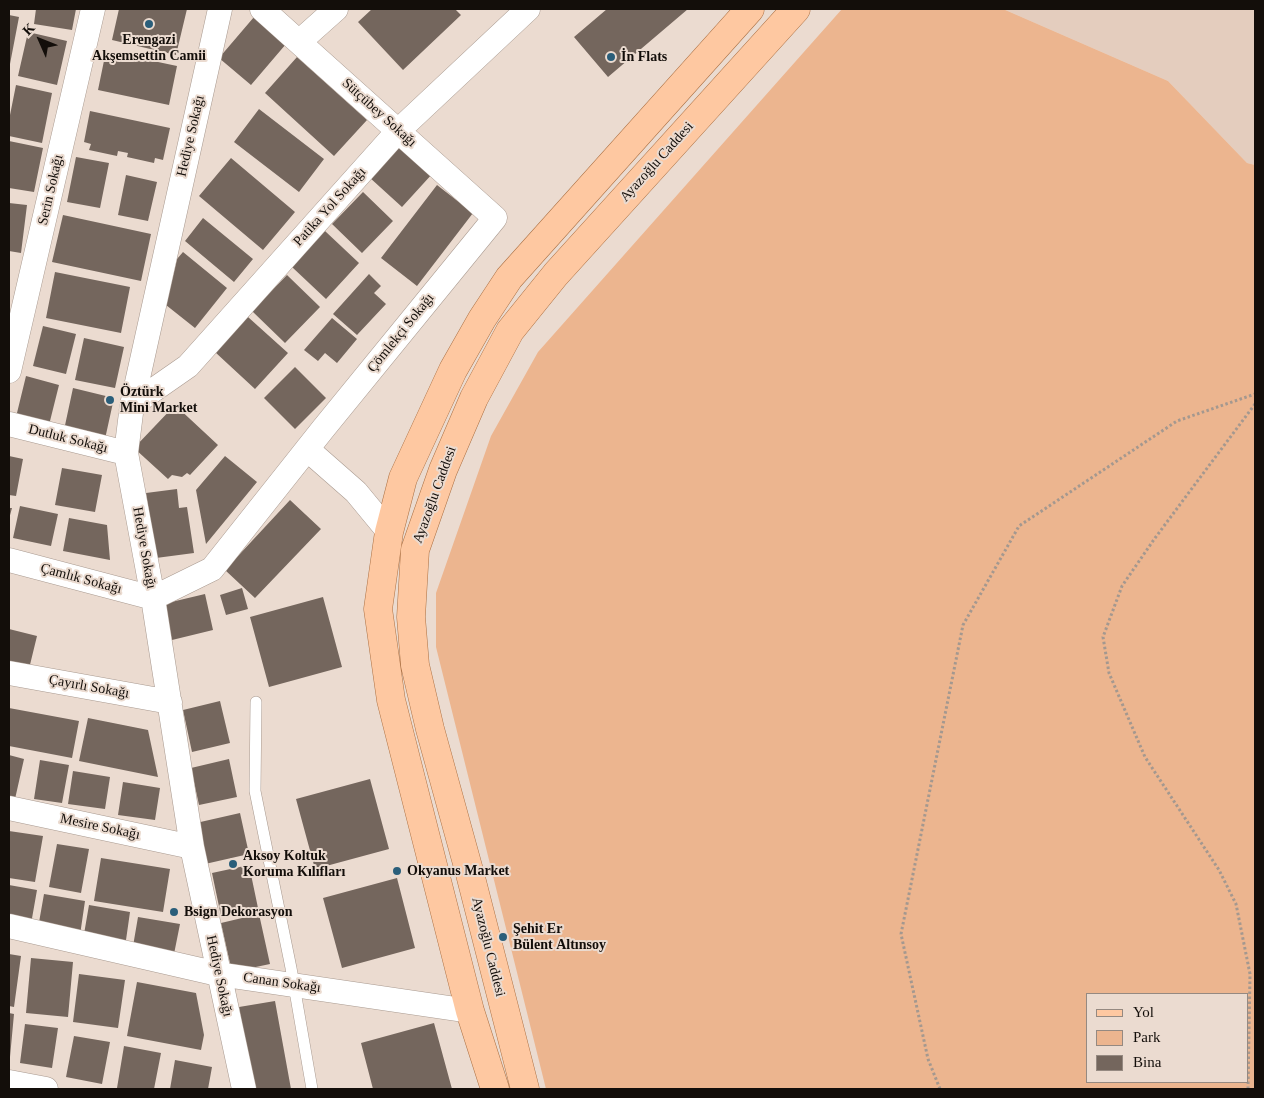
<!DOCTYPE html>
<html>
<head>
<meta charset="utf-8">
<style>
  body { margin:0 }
  #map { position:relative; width:1264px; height:1098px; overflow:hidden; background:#ebdbd0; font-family:Georgia,serif }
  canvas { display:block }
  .frame { position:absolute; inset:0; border:10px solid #130e0a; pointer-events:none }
  .legend { position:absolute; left:1086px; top:993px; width:162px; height:90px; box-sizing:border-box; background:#ebdbd0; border:1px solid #958981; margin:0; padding:6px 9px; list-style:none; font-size:15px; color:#130e0a }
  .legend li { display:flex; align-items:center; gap:10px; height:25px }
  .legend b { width:25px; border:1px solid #958981 }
  .north { position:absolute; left:15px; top:15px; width:50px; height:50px; -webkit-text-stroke:4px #ebdbd0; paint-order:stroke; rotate:314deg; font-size:14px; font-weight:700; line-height:20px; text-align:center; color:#130e0a }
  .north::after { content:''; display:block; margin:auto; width:18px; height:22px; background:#130e0a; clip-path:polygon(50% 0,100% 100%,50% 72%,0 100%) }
</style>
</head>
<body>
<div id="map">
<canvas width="1264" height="1098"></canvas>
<div class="frame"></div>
<ul class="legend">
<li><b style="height:6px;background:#fec8a1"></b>Yol</li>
<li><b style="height:14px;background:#ecb58f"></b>Park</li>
<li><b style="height:14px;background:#74665d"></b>Bina</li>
</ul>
<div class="north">K</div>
</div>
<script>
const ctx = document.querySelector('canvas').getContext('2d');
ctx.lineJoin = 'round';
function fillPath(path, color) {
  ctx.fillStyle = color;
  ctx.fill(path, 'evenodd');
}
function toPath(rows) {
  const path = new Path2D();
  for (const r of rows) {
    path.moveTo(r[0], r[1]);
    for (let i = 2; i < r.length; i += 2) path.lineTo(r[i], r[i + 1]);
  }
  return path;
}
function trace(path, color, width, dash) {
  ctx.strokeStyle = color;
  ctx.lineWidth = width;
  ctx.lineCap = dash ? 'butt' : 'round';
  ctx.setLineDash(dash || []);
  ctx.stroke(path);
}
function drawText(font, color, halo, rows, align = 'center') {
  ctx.font = font + ' Georgia,serif';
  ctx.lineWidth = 4;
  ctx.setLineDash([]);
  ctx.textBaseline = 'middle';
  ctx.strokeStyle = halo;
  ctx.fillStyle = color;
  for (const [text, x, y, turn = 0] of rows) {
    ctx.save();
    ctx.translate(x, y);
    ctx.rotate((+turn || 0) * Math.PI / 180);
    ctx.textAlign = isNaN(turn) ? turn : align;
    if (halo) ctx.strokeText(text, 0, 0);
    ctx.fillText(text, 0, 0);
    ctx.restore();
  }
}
const built = toPath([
  [1003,9,1255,9,1255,165,1247,163,1168,81]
]);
const green = toPath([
  [842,9,1003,9,1168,81,1247,163,1255,165,1255,1089,546,1089,436,647,436,593,491,436,538,352],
  [1088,994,1248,994,1248,1082,1088,1082]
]);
const building = toPath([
  [36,9,76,9,72,30,34,24],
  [119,9,187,9,176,55,112,40],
  [372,9,455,9,461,15,403,70,358,22],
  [607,9,688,9,608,77,574,37],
  [9,15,19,17,10,64,9,64],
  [254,17,286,44,251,85,219,58],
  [28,32,67,41,57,85,18,76],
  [106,51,177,66,169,105,98,90],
  [297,57,367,120,334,156,265,93],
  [16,85,52,93,42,143,9,136,9,120],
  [259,109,324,159,299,192,234,142],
  [90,111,170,128,163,160,155,158,154,163,127,157,128,153,118,151,117,156,89,150,91,144,84,142],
  [9,141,43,148,34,192,9,188],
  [400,143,433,173,402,207,369,177],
  [76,157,109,163,100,208,67,202],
  [231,158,295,212,263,250,199,196],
  [126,175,157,182,148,221,118,215],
  [437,185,473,213,417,286,381,258],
  [363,192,393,221,362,253,332,224],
  [9,203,27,205,21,253,9,251],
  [63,215,151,234,141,281,52,262],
  [203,218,253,259,234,282,185,241],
  [325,231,359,263,326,299,292,267],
  [183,252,227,288,195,328,166,305,177,259],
  [55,272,130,287,121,333,46,318],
  [369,274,381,286,374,293,386,304,357,335,333,314],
  [287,275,320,307,285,343,252,311],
  [248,317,288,353,255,389,215,352],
  [332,318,357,339,337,363,325,353,318,361,304,350],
  [43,326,76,334,66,374,33,366],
  [84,338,124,347,115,388,75,380],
  [295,367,326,398,295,429,264,398],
  [26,376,59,385,49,425,16,417],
  [73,388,114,398,105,439,64,430],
  [175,405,218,445,190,475,187,473,182,477,172,475,168,479,134,448],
  [9,456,23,459,16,496,9,495],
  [225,456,257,482,206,544,196,490],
  [62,468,102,475,95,512,55,505],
  [177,489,179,508,187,507,194,553,156,558,146,493],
  [290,500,321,529,255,598,225,570],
  [20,506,58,514,51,546,13,538],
  [9,508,12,508,9,519],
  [69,518,107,525,110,560,63,551],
  [242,588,248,609,226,615,220,595],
  [205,594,213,630,172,640,163,604],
  [323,597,342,667,269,687,250,617],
  [9,629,37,636,28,673,9,669],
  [220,701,230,743,192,752,183,710],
  [9,708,79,721,72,758,9,746],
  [88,718,148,730,158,777,79,761],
  [9,755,24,759,15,799,9,798],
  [229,759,237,797,199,805,191,768],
  [40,760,69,765,62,803,34,799],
  [73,771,110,777,105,809,68,804],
  [370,779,389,849,315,869,296,799],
  [123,782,160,788,155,820,118,815],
  [240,813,249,854,205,864,196,823],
  [9,831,43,836,35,882,9,878],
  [57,844,89,849,81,893,49,887],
  [101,858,170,869,163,912,94,901],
  [249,865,258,908,221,916,212,873],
  [397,878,415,948,342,968,323,898],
  [9,885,37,890,31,924,9,920],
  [44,894,85,901,80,935,38,928],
  [89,905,130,912,125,947,83,940],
  [259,914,270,964,232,972,221,923],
  [138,917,180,924,173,959,132,952],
  [9,954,21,956,14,1007,9,1006],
  [31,958,73,962,68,1017,26,1013],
  [79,974,125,980,118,1028,73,1022],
  [137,982,196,993,204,1035,201,1050,127,1036],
  [275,1001,291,1089,253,1089,239,1007],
  [9,1013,14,1014,10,1057,9,1057],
  [434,1023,452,1089,373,1089,361,1043],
  [25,1024,58,1028,52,1068,20,1063],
  [74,1036,110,1042,102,1084,66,1077],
  [124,1046,161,1053,154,1089,117,1088],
  [175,1060,212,1067,208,1089,170,1089]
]);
const path = toPath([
  [940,1089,928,1059,901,934,963,625,1019,526,1177,421,1255,394],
  [1248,1089,1250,974,1236,904,1219,870,1145,757,1109,673,1103,637,1122,586,1155,538,1255,404]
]);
const service = toPath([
  [256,702,255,791,291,968,312,1089]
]);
const minor = toPath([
  [220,9,132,405,126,453,153,598,192,847,244,1089],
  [299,42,336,9],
  [9,371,93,9],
  [132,405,188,366,398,131,528,9],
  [9,424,126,453],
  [307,449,356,492,389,532],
  [9,560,153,598,212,569,323,429,495,218,262,9],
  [9,673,170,702],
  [9,808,192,847],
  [9,926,218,974,470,1011],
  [9,1082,46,1089]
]);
const primary = toPath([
  [495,1089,470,1011,391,700,378,609,389,532,403,478,453,370,482,319,509,278,750,9],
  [525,1089,470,874,430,729,415,665,411,617,415,550,443,470,474,398,510,331,556,274,796,9]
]);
const markers = [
  [149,24,5,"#2a5e7a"],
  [611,57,5,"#2a5e7a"],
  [110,400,5,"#2a5e7a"],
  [233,864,5,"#2a5e7a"],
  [397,871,5,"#2a5e7a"],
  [174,912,5,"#2a5e7a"],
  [503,937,5,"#2a5e7a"]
];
const poiNames = [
  ["Erengazi",149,40,"center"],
  ["Akşemsettin Camii",149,56,"center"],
  ["İn Flats",621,57],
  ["Öztürk",120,392],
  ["Mini Market",120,408],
  ["Aksoy Koltuk",243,856],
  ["Koruma Kılıfları",243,872],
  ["Okyanus Market",407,871],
  ["Bsign Dekorasyon",184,912],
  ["Şehit Er",513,929],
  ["Bülent Altınsoy",513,945]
];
const streetNames = [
  ["Sütçübey Sokağı",379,113,42],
  ["Hediye Sokağı",191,136,-77],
  ["Ayazoğlu Caddesi",657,162,-48],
  ["Serin Sokağı",51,190,-77],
  ["Patika Yol Sokağı",330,207,-48],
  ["Çömlekçi Sokağı",401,333,-51],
  ["Dutluk Sokağı",68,439,14],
  ["Ayazoğlu Caddesi",435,495,-70],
  ["Hediye Sokağı",144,548,80],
  ["Çamlık Sokağı",81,579,15],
  ["Çayırlı Sokağı",89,687,10],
  ["Mesire Sokağı",100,827,12],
  ["Ayazoğlu Caddesi",488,947,76],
  ["Hediye Sokağı",219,976,78],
  ["Canan Sokağı",282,983,8]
];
fillPath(built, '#e4cdbe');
fillPath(green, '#ecb58f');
fillPath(building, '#74665d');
trace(service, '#a99a90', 12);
trace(minor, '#a99a90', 25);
trace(primary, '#ab7043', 29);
trace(path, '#a4988f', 3, [2.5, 2.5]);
trace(service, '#fff', 11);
trace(minor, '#fff', 24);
trace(primary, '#fec8a1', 28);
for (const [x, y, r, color] of markers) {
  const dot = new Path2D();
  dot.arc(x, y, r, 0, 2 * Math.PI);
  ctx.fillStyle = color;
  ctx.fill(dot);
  trace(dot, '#ebdbd0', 2);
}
drawText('bold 14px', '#130e0a', '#ebdbd0', poiNames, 'left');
drawText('14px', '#130e0a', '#ebdbd0', streetNames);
</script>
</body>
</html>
